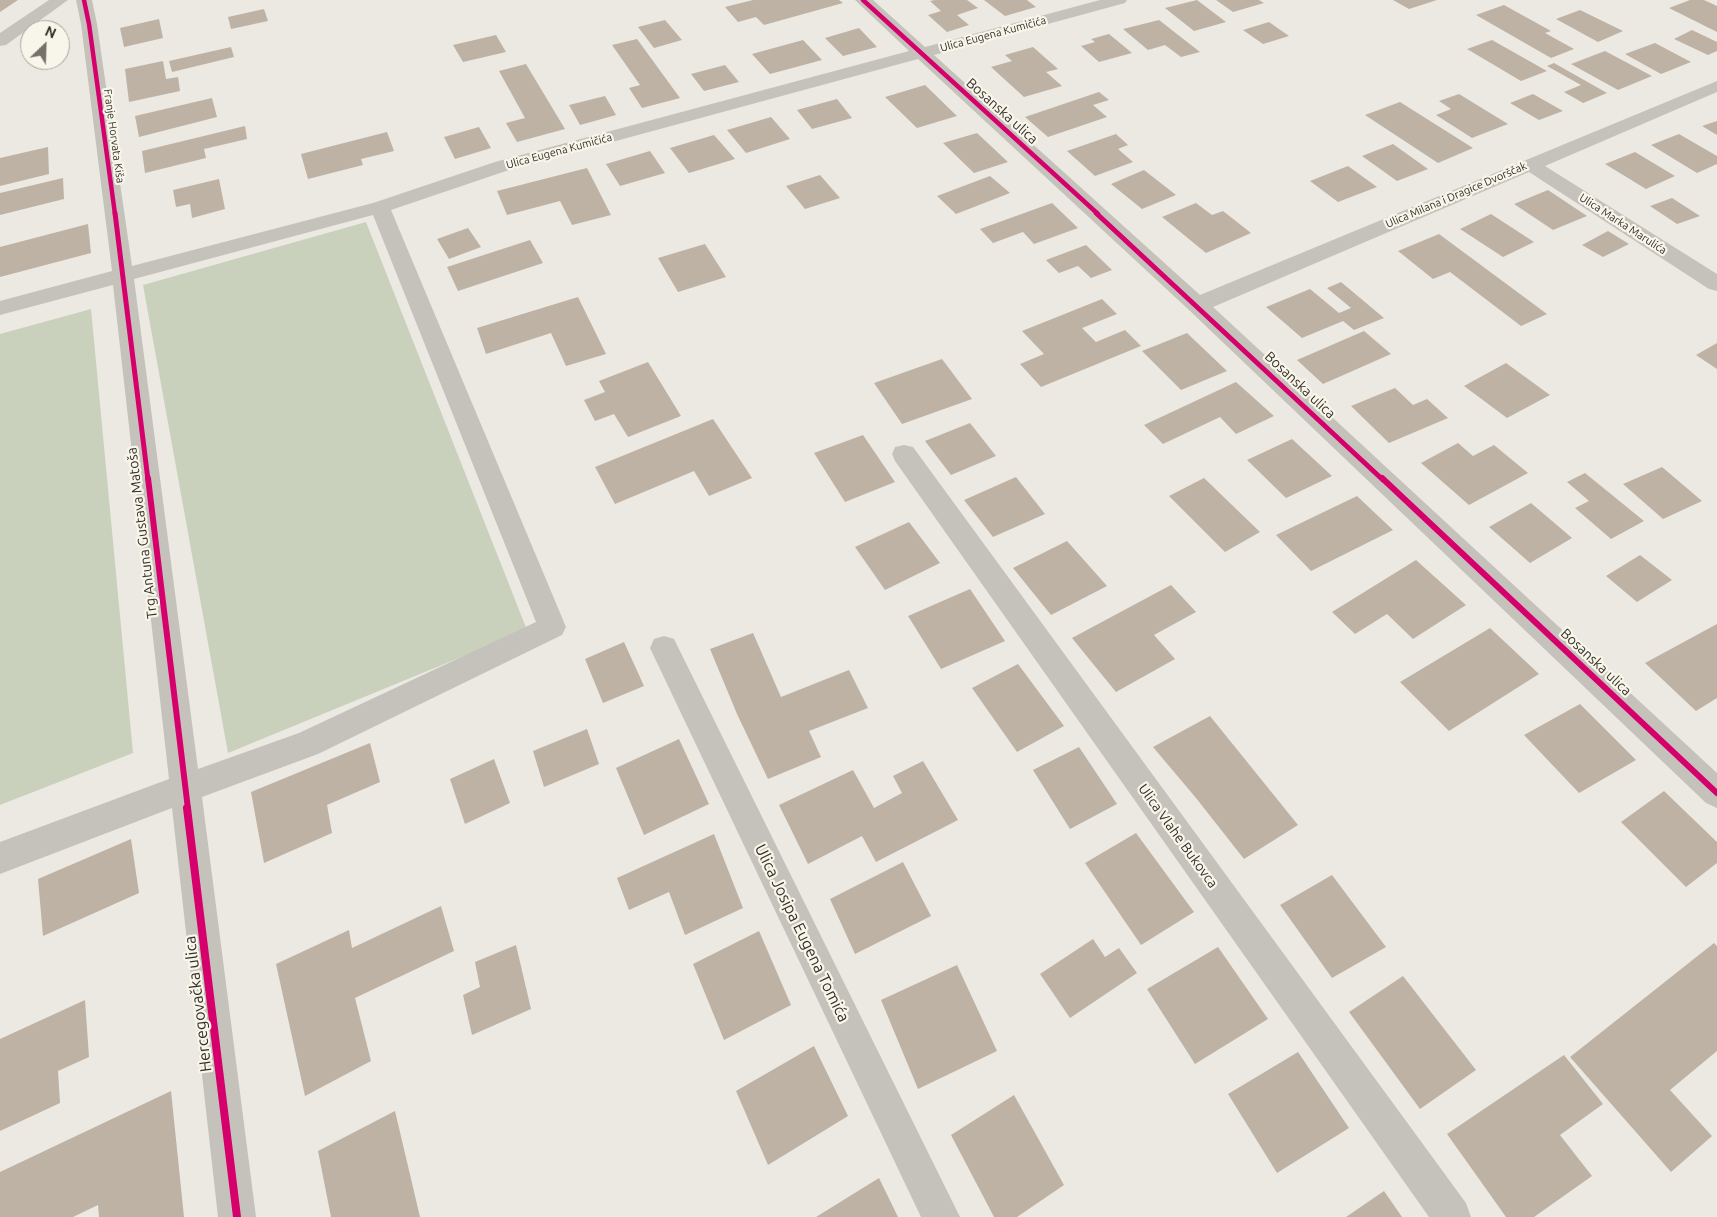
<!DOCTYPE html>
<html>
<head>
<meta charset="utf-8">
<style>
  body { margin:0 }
  #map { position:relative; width:1717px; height:1217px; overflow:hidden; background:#ece9e2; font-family:Ubuntu,sans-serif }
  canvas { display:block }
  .north { position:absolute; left:20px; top:20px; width:50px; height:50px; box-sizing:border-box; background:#f8f5ea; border:1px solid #aaa69d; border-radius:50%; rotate:24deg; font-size:14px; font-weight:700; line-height:20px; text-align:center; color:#353029 }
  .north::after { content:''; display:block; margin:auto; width:18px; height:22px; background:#75716a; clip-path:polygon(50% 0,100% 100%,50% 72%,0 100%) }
</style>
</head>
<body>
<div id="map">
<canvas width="1717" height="1217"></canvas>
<div class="north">N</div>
</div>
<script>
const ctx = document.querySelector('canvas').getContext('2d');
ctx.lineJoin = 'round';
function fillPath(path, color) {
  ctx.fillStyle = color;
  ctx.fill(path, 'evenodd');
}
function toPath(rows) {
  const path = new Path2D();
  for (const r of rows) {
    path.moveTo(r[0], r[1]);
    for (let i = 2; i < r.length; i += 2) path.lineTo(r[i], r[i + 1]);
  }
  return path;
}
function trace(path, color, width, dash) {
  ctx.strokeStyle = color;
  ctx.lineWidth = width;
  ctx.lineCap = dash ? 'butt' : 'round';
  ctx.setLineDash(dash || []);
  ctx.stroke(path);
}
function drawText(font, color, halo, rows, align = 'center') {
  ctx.font = font + ' Ubuntu,sans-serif';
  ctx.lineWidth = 4.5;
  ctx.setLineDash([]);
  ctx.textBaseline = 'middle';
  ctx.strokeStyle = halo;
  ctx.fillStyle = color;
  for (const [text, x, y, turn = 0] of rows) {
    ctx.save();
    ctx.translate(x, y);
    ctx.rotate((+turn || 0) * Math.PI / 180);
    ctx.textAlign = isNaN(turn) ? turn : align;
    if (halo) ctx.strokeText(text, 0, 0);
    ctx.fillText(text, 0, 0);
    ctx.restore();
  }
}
const green = toPath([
  [366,222,527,630,228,753,143,285],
  [91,309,133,753,0,805,0,334]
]);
const building = toPath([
  [0,0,18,0,0,12],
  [753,0,839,0,843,3,764,25,756,17,738,22,725,7],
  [935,0,967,0,978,8,957,15,969,25,947,32,928,15,941,11,930,1],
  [984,0,1027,0,1036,7,1005,16],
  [1197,0,1226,22,1194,31,1165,8],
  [1216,0,1259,0,1264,3,1233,12],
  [1393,0,1437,0,1409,9],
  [1690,0,1704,0,1717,6,1717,32,1669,8],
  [1504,5,1551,31,1545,33,1574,49,1551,58,1476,15],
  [264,9,268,21,231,29,228,17],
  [1580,10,1623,31,1598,42,1556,19],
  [159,19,163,38,124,47,120,28],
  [665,20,682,40,654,48,638,27],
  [1159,20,1200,52,1181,57,1165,45,1148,50,1123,29],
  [1269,22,1289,36,1263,44,1243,30],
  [859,28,877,47,843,56,825,38],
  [1692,30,1717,42,1717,51,1708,55,1674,39],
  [1109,34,1132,53,1099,62,1081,46,1095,42,1091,39],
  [496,35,506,52,463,62,453,45],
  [637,39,680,98,642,108,629,88,640,85,612,45],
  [803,40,822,60,770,74,752,54],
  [1492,40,1547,71,1521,81,1467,49],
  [1655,43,1691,62,1661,74,1625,54],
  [231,47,234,57,172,72,169,61],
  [1033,47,1058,69,1046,72,1062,86,1024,97,991,67,1012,61,1005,55],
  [1605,51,1652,76,1618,90,1571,64],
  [163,61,166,79,178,77,180,91,129,102,125,69],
  [1554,63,1607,93,1583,103,1564,92,1581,85,1547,66],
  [526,64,565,129,517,142,506,123,525,118,499,71],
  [725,65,739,82,704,91,691,74],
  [925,85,957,116,917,128,885,97],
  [1099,92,1109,100,1093,105,1107,117,1048,137,1025,117],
  [1459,94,1508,124,1472,138,1436,115,1451,109,1439,101],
  [1533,94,1563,111,1539,120,1510,103],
  [605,96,616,115,580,125,569,105],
  [212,98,217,117,139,137,135,116],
  [837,99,852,118,812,129,797,110],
  [1400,102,1473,148,1438,163,1365,115],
  [771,117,790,139,746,153,727,130],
  [1717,121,1717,135,1702,126],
  [245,126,247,139,204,149,206,158,145,173,142,151],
  [479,127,491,148,455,159,444,137],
  [387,132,394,151,361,159,363,165,308,179,301,154],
  [977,133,1008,162,974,173,943,143],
  [1116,134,1128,145,1118,149,1133,162,1095,176,1067,151],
  [1679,134,1717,156,1717,164,1697,173,1651,145],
  [714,135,735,159,689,173,670,148],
  [1393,144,1428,169,1397,181,1362,156],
  [48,147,49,174,0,186,0,158],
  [650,151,665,173,620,186,606,164],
  [1635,152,1675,176,1646,189,1605,164],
  [1348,166,1377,187,1338,202,1310,181],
  [587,168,611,215,572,225,560,201,507,215,497,191],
  [1144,170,1176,195,1142,209,1111,184],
  [820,175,840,198,805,209,786,186],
  [990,176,1010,193,956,214,937,196],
  [63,178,64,199,0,215,0,193],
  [219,179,225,209,192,218,190,204,176,207,173,190],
  [1548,190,1587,216,1553,230,1514,204],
  [1672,198,1700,216,1677,224,1650,206],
  [1052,203,1078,228,1034,244,1023,232,993,243,980,229],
  [1196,203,1212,215,1223,211,1251,233,1206,253,1162,217],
  [1491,214,1534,242,1503,257,1460,229],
  [88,224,91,253,0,277,0,247],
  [468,228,481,247,449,259,437,239],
  [1608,231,1629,244,1603,257,1582,245],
  [1439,234,1547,314,1521,326,1450,272,1433,279,1398,251],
  [530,240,543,263,458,291,447,267],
  [705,244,726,277,678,292,658,258],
  [1086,245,1112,270,1091,278,1078,266,1059,273,1046,260],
  [1341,282,1384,318,1354,330,1343,321,1302,338,1266,307,1310,289,1339,313,1351,308,1327,288],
  [578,297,606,354,566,366,551,333,486,354,477,328],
  [1102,299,1117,314,1082,328,1096,342,1125,330,1141,346,1041,387,1020,364,1044,354,1022,331],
  [1364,331,1391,354,1323,384,1297,360],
  [1187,333,1227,371,1181,390,1142,351],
  [1717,343,1717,369,1696,355],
  [942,359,972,399,902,424,874,383],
  [648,362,681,416,628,437,614,414,595,421,584,400,605,392,599,381],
  [1506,363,1550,395,1507,418,1464,386],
  [1236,382,1274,416,1236,434,1220,417,1163,444,1144,425],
  [1395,388,1413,405,1427,399,1448,418,1389,443,1351,406],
  [713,419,752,478,709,496,694,471,615,504,595,467],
  [970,423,996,456,951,475,925,441],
  [863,435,895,482,845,502,814,453],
  [1292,439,1332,476,1286,498,1247,460],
  [1458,443,1473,456,1494,445,1528,473,1469,505,1421,463],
  [1662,467,1702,501,1663,519,1623,484],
  [1585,473,1644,521,1611,539,1575,508,1589,501,1567,482],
  [1016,477,1045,514,993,537,964,500],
  [1204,478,1260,532,1225,552,1169,496],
  [1357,496,1393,530,1311,571,1276,535],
  [1531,503,1572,538,1530,563,1489,527],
  [909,522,940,563,885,590,855,547],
  [1067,541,1107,586,1051,615,1013,568],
  [1640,555,1672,580,1637,602,1606,576],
  [1416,560,1466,605,1413,639,1387,614,1355,634,1332,612],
  [1171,585,1196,612,1154,635,1175,659,1116,692,1072,638],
  [970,589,1005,641,941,669,908,616],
  [1717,624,1717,698,1696,711,1645,663],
  [1490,628,1539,674,1449,731,1400,682],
  [753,633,781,697,849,670,868,708,809,731,821,757,768,779,737,714,710,649],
  [624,642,644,686,603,703,585,659],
  [1018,664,1064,726,1017,752,972,688],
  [1580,704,1636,760,1579,793,1524,735],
  [1210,716,1298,825,1244,859,1196,798,1153,747],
  [587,729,599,764,544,787,533,751],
  [679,739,709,804,644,835,616,768],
  [370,743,380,782,327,805,332,833,264,863,251,792],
  [1079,747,1117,804,1070,829,1033,770],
  [494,759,510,803,465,824,450,779],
  [923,761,958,820,876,862,862,836,808,864,779,805,853,770,874,808,902,793,893,776],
  [1664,791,1717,842,1717,863,1686,887,1621,822],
  [1136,833,1194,912,1141,945,1085,863],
  [714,834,743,908,685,935,669,892,629,910,617,878],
  [131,839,139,893,43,936,38,879],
  [903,862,931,916,855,954,830,899],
  [1332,875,1386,947,1332,978,1280,905],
  [441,906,454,951,355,998,371,1061,305,1096,276,964,349,930,352,948],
  [759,931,791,1005,724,1040,693,964],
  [1093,939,1105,957,1119,948,1137,973,1070,1018,1040,974],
  [1714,943,1717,946,1717,1051,1670,1090,1712,1136,1671,1172,1570,1057],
  [516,945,531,1009,472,1035,463,995,480,987,475,962],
  [1218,947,1268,1019,1195,1064,1147,989],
  [957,965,997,1051,918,1089,881,1000],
  [1403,976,1476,1070,1420,1109,1349,1012],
  [85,1000,89,1057,58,1071,60,1103,0,1131,0,1039],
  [814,1046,848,1116,768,1165,736,1091],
  [1298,1052,1349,1128,1277,1173,1228,1094],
  [1564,1055,1603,1104,1560,1135,1592,1176,1534,1217,1506,1217,1447,1134],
  [171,1091,184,1217,99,1217,98,1205,73,1217,0,1217,0,1172],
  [1014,1095,1064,1185,1017,1217,994,1217,951,1135],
  [395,1111,420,1217,331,1217,318,1151],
  [879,1178,898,1217,816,1217],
  [1384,1191,1402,1217,1346,1217]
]);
const minor = toPath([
  [49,0,68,0,6,45,0,46,0,33,49,0],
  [76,0,92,0,97,24,132,266,373,203,495,162,909,51,855,0,873,0,925,47,1100,0,1127,0,1125,3,934,55,1200,295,1717,81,1717,92,1545,166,1717,274,1717,291,1709,289,1529,172,1213,307,1717,773,1717,808,1706,803,1189,310,918,59,509,170,391,210,566,627,562,635,318,754,202,797,256,1217,218,1217,172,808,0,874,0,842,169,779,113,285,0,315,0,301,112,271,81,24,76,0],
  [373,215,536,622,299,733,198,769,134,279,373,215],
  [904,445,913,447,1466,1203,1471,1217,1429,1217,895,461,892,454,895,447,904,445],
  [664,636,674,639,960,1217,921,1217,650,648,654,639,664,636]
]);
const cyclewayFar3 = toPath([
  [84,0,89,24,115,214],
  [863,0,1098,214]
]);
const cyclewayFar2 = toPath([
  [115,213,148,480],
  [1096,213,1383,480]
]);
const cyclewayFar1 = toPath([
  [148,478,188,809],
  [1382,478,1717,793]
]);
const cycleway = toPath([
  [187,808,237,1217]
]);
const farStreetnames = [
  ["Ulica Eugena Kumičića",993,34,-15],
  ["Franje Horvata Kiša",114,136,82],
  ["Ulica Eugena Kumičića",559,151,-15],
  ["Ulica Milana i Dragice Dvorščak",1456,195,-23],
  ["Ulica Marka Marulića",1623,224,33]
];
const streetNames = [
  ["Bosanska ulica",1002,111,42],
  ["Bosanska ulica",1300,385,43],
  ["Trg Antuna Gustava Matoša",142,533,-97],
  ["Bosanska ulica",1596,662,43],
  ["Ulica Vlahe Bukovca",1178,836,54]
];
const nearStreetnames = [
  ["Ulica Josipa Eugena Tomića",802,933,64],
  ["Hercegovačka ulica",198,1004,-97]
];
fillPath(green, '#c9d1bd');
fillPath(building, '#beb2a5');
fillPath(minor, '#c5c2bb');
trace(cyclewayFar3, '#d6006c', 4.5);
trace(cyclewayFar2, '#d6006c', 5);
trace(cyclewayFar1, '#d6006c', 6);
trace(cycleway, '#d6006c', 8);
drawText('11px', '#353029', '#f8f5ea', farStreetnames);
drawText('14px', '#353029', '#f8f5ea', streetNames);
drawText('16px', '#353029', '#f8f5ea', nearStreetnames);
</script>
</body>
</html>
